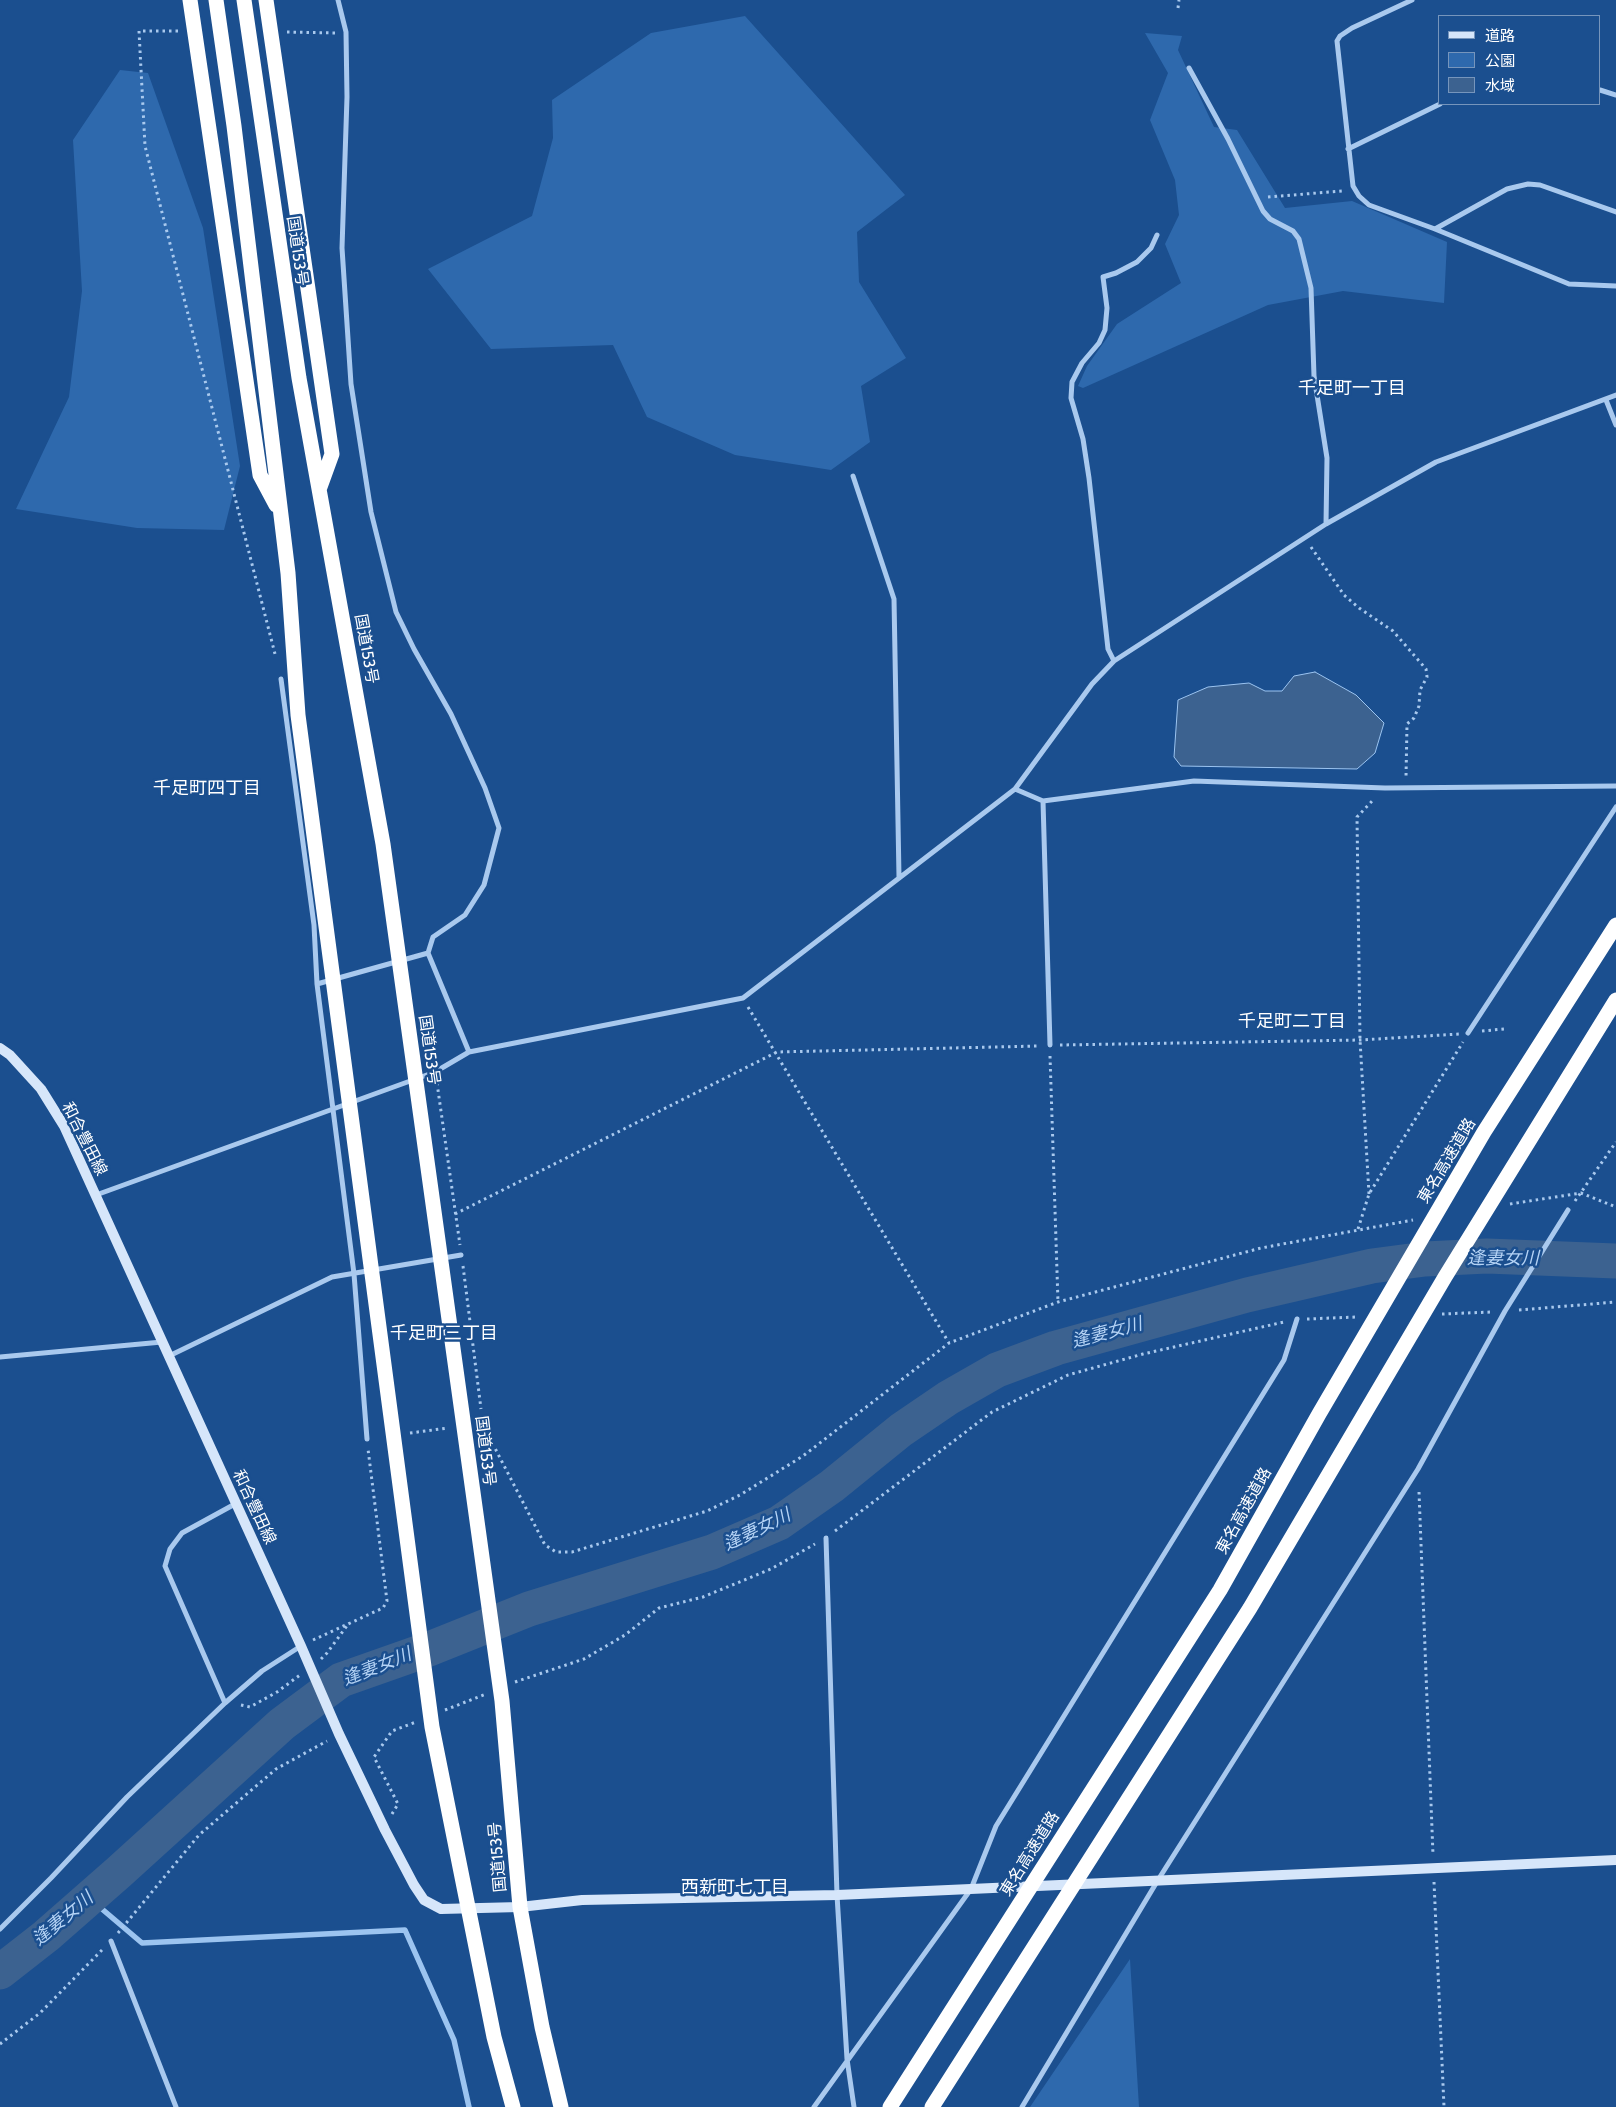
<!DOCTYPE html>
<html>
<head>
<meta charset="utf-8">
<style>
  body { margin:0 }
  #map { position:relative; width:1616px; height:2107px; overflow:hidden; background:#1b4f8f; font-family:Cabin,"Noto Sans JP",sans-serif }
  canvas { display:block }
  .legend { position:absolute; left:1438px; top:15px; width:162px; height:90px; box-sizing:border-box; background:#1b4f8f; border:1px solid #7695bc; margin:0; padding:6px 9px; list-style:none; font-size:15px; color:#fff }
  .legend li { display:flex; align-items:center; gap:10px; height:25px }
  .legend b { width:25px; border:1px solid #7695bc }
</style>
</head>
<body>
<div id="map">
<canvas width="1616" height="2107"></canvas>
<ul class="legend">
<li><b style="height:6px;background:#d6e6fa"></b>道路</li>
<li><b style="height:14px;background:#2e69ad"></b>公園</li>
<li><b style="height:14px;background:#3c6290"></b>水域</li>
</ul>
</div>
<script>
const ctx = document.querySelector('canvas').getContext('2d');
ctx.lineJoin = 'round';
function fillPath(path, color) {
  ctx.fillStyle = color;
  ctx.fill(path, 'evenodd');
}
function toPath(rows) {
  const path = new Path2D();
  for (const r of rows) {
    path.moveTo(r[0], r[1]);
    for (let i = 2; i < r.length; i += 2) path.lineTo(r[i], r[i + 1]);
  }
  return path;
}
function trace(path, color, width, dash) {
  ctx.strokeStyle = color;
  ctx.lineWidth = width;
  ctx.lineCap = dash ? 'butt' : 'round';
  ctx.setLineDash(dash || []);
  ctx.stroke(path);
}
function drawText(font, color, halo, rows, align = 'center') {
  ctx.font = font + ' Cabin,"Noto Sans JP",sans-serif';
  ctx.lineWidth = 5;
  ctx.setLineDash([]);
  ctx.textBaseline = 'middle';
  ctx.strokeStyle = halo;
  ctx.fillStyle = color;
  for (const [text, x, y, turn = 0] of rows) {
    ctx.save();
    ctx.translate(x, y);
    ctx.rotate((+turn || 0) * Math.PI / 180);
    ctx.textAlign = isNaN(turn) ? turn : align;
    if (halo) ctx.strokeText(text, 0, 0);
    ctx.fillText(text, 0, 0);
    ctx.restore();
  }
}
const green = toPath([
  [745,16,905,195,857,232,859,282,906,358,861,386,870,442,831,470,735,455,647,417,613,345,491,349,428,269,532,216,553,138,552,100,651,33],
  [1145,33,1182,36,1178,50,1214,127,1237,130,1285,208,1352,201,1447,242,1444,303,1343,291,1268,305,1083,388,1078,386,1087,366,1117,324,1181,283,1165,244,1179,215,1175,180,1150,120,1168,73],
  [120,70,148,73,203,228,240,466,224,530,137,528,16,509,69,397,82,291,73,140],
  [1130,1959,1139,2107,1030,2107]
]);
const water = toPath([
  [1315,672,1356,695,1384,723,1375,753,1357,769,1181,766,1174,757,1178,700,1208,687,1249,683,1265,691,1282,691,1294,676,1315,672]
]);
const stream = toPath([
  [89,1898,142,1943,405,1930,454,2040,469,2107]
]);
const river = toPath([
  [0,1972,46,1936,119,1872,282,1724,341,1680,429,1649,529,1609,712,1552,779,1523,832,1486,901,1430,948,1398,997,1370,1056,1348,1247,1295,1372,1266,1425,1259,1487,1256,1616,1261]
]);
const path = toPath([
  [1178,8,1179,0],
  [178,31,139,31,145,146,275,654],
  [287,32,335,33],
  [1268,197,1342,191],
  [1311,547,1344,595,1359,608,1393,631,1426,669,1427,677,1420,690,1419,706,1414,718,1407,724,1406,777],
  [748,1007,949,1343],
  [1482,1031,1504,1029],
  [1060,1045,1360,1040,1459,1034],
  [1050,1056,1058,1302],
  [437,1083,460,1245],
  [1369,1194,1360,1040,1357,817,1374,799],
  [1575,1201,1616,1142],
  [1510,1204,1581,1193,1616,1207],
  [455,1214,777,1052,1039,1046],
  [1358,1229,1369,1194,1463,1042],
  [463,1266,481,1409],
  [1519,1310,1616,1302],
  [1442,1314,1491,1312],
  [1307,1319,1356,1317],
  [479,1424,482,1423,545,1545,556,1552,572,1552,707,1511,740,1495,803,1456,949,1343,1058,1302,1261,1248,1413,1220],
  [410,1433,448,1428],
  [1419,1492,1433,1855],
  [835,1531,992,1412,1068,1375,1143,1354,1284,1322],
  [313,1640,383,1608,387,1601,368,1449],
  [321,1659,327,1653,349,1623],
  [515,1682,584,1659,625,1635,659,1608,703,1597,771,1569,815,1544],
  [241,1705,250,1707,277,1692,300,1675],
  [445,1710,486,1694],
  [392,1814,398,1804,374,1757,392,1731,416,1722],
  [1434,1882,1444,2107],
  [118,1933,199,1835,276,1769,327,1741],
  [0,2044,40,2013,102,1950]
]);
const street = toPath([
  [338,0,346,32,347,97,342,248,351,384,371,512,396,612,414,649,451,714,485,788,499,828,484,885,465,915,433,937,428,953,469,1052],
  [1412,0,1352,28,1340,36,1337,41,1353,186,1359,196,1369,205,1435,229,1569,284,1616,286],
  [1189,68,1228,139,1263,211,1270,219,1293,231,1299,239,1311,288,1314,376,1327,458,1326,524],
  [1600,90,1616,95],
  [1348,149,1440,104],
  [1435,229,1507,189,1528,184,1540,185,1616,212],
  [1606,400,1616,425],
  [853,476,894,599,899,877],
  [1114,661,1108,649,1089,478,1083,439,1071,398,1072,382,1082,363,1099,343,1105,330,1107,308,1103,277,1116,273,1137,262,1151,248,1157,235],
  [281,679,314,925,317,984,354,1274,367,1439],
  [1015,789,1043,801,1194,781,1385,788,1616,786],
  [1043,801,1050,1045],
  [317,984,428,953],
  [1468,1033,1616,807],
  [96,1195,435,1072,469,1052,743,998,1015,789,1092,684,1114,661,1326,524,1436,462,1616,395],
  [169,1356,332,1277,461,1255],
  [0,1357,162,1342],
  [826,1538,837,1895,847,2059,854,2107],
  [225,1703,165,1566,170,1549,182,1533,235,1504],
  [0,1929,51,1878,127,1797,225,1703,262,1671,301,1646],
  [111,1941,176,2107],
  [814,2107,971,1889,996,1826,1284,1360,1297,1319],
  [1022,2107,1158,1880,1418,1469,1505,1311,1568,1210]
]);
const secondary = toPath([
  [0,1048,10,1055,41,1089,64,1126,301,1646,339,1734,385,1830,414,1885,424,1900,441,1909,520,1907,582,1900,837,1895,1616,1860]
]);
const highway = toPath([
  [190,0,260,475,276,505],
  [216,0,234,126,288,573,298,715,432,1727,494,2037,513,2107],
  [244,0,299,378,383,844,502,1701,520,1907,542,2027,561,2107],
  [266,0,332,454,320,487],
  [890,2107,1220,1590,1319,1414,1484,1132,1616,925],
  [932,2107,1250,1608,1445,1277,1616,1000]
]);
const streetNames = [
  ["国道153号",297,251,82],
  ["国道153号",366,649,80],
  ["国道153号",429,1050,82],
  ["和合豊田線",84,1139,63],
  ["東名高速道路",1447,1161,-59],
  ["国道153号",485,1451,83],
  ["和合豊田線",254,1507,65],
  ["東名高速道路",1244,1511,-61],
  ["東名高速道路",1030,1854,-58],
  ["国道153号",498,1857,-95]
];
const neighbourhoodNames = [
  ["千足町一丁目",1352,389],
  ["千足町四丁目",207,789],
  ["千足町二丁目",1292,1022],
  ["千足町三丁目",444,1334],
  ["西新町七丁目",735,1888]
];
const waterNames = [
  ["逢妻女川",1503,1259],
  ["逢妻女川",1107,1333,-15],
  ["逢妻女川",757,1530,-26],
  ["逢妻女川",377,1667,-22],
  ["逢妻女川",63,1919,-40]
];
fillPath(green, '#2e69ad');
fillPath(water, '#3c6290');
trace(water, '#9cc4f0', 1);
trace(stream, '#9cc4f0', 5.5);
trace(river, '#3c6290', 35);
trace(path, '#a9c9ee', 3, [2.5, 4]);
trace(street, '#a9c9ee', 5);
trace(secondary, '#d6e6fa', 10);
trace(highway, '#fff', 15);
drawText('16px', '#fff', '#1b4f8f', streetNames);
drawText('18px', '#fff', '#1b4f8f', neighbourhoodNames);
drawText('italic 18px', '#b5d3f5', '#1b4f8f', waterNames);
</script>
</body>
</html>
